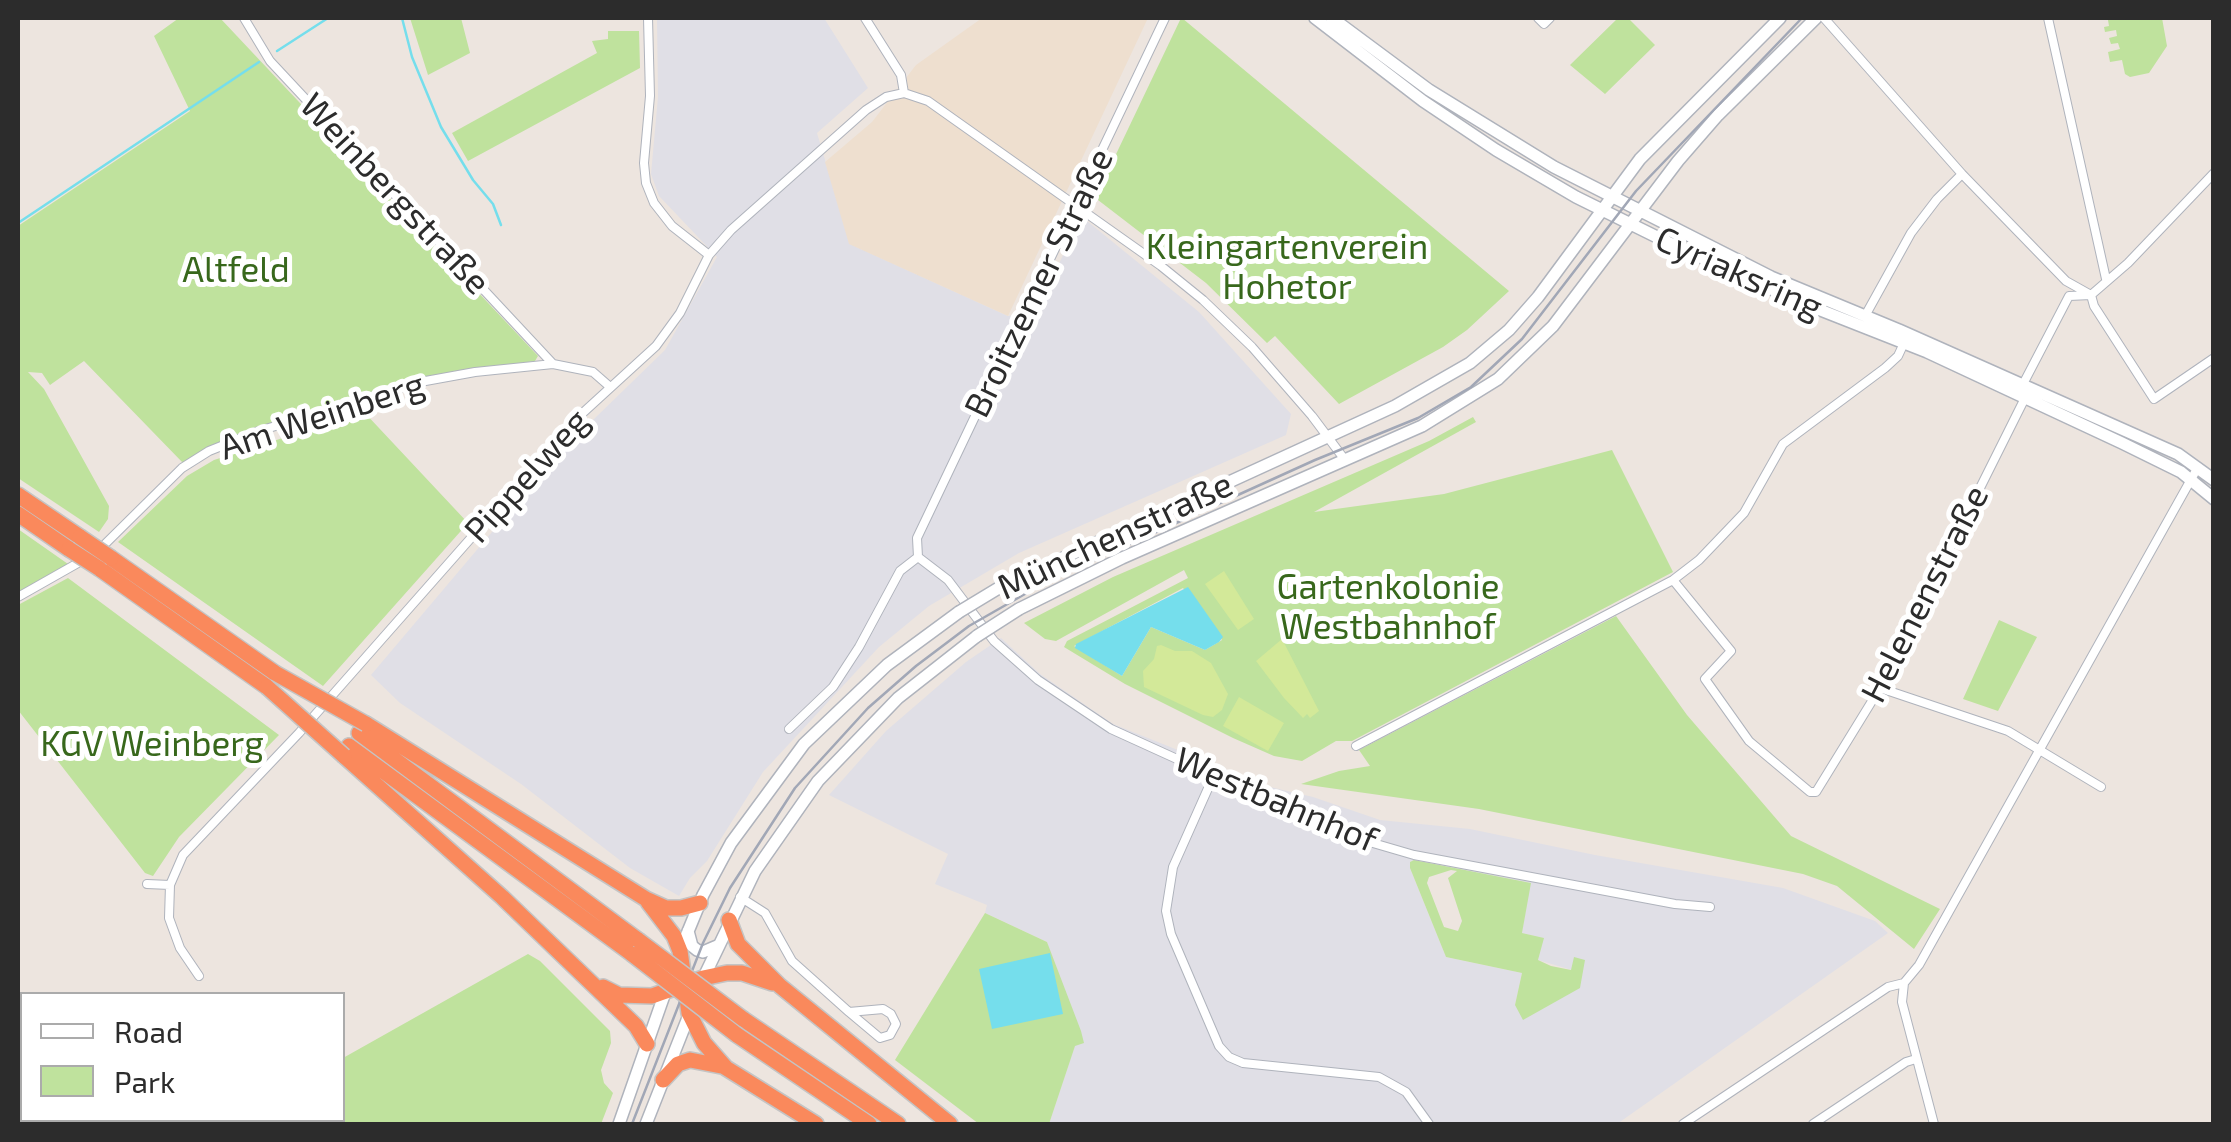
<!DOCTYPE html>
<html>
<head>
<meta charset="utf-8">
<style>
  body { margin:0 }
  #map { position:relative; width:2231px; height:1142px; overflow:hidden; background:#ede5df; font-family:"Exo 2",sans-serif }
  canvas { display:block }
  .frame { position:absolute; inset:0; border:20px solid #2c2c2c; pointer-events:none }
  .legend { position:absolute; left:20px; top:992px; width:325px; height:130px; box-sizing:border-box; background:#fff; border:2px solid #ababab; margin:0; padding:12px 18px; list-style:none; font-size:30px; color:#2c2c2c }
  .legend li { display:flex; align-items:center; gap:20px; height:50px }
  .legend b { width:50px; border:2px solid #ababab }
</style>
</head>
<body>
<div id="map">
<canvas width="2231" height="1142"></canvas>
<div class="frame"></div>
<ul class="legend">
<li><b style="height:12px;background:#fff"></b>Road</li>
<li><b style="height:28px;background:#bfe29d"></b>Park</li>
</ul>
</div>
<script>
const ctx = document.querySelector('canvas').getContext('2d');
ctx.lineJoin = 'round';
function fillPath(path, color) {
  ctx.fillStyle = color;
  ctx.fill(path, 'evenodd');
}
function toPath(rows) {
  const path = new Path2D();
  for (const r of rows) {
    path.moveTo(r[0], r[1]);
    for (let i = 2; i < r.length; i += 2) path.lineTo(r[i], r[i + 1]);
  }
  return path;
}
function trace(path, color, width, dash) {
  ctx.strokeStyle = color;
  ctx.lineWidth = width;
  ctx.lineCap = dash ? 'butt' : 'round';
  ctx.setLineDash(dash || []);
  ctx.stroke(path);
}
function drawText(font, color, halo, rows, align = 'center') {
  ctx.font = font + ' "Exo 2",sans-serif';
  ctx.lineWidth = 10;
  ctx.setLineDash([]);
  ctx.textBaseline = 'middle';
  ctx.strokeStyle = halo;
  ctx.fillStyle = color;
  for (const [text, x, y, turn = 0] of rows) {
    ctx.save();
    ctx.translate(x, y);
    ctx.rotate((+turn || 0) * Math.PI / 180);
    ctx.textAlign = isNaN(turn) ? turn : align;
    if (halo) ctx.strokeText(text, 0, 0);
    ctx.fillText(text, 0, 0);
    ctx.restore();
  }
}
const industrial = toPath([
  [657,18,824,18,868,88,817,133,850,244,1008,316,1036,313,1077,225,1087,221,1199,312,1291,414,1286,435,1019,553,929,606,879,647,763,772,707,861,690,878,679,896,630,868,521,784,400,703,371,675,558,454,665,350,717,257,659,196,651,174,658,97],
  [1001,638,1040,674,1113,724,1270,787,1313,797,1380,820,1470,829,1595,855,1783,888,1875,921,1888,933,1617,1124,1049,1124,1075,1045,1047,942,985,913,987,905,935,884,948,854,829,795,886,731,966,662],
  [1415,860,1530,883,1522,933,1543,938,1538,960,1572,970,1515,1005,1522,973,1446,957,1410,868,1410,862]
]);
const education = toPath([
  [982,18,1148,18,1008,316,849,244,825,162,872,122,916,65]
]);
const green = toPath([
  [179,18,220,18,538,356,535,361,417,378,258,429,183,463,84,361,50,385,42,373,28,372,44,389,109,506,108,519,99,532,18,478,18,226,190,111,154,36],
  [410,18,461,18,470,53,428,75],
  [1181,18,1182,18,1509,291,1467,330,1443,347,1339,404,1275,336,1267,343,1206,283,1098,200,1097,194],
  [1618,18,1628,18,1655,45,1605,94,1570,65],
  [2116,18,2162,18,2167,46,2149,73,2130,77,2125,74,2122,60,2110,62,2108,52,2120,49,2118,43,2111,44,2109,38,2117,36,2116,30,2105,32,2104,27,2109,26,2108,20],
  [608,31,639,31,640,68,468,161,452,133,597,53,592,41,608,39],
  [364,412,468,523,323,686,118,542,187,476,214,460],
  [1473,417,1476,422,1314,512,1444,494,1612,450,1673,572,1352,741,1336,741,1302,761,1274,756,1233,738,1125,684,1064,647,1067,641,1188,578,1184,570,1056,641,1045,639,1024,623,1113,577,1429,441],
  [1183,588,1222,640,1205,650,1151,627,1122,676,1074,646],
  [18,529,68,564,18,593],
  [68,578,279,735,179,837,153,876,145,873,18,710,18,605],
  [1616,616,1687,715,1791,836,1940,909,1914,949,1837,886,1803,874,1479,809,1301,784,1339,771,1370,766,1359,750],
  [1999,620,2037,637,1998,711,1963,699],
  [1414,860,1531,883,1522,933,1544,938,1538,960,1551,966,1571,970,1574,957,1585,960,1580,988,1523,1020,1515,1005,1522,973,1446,957,1410,868,1410,862],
  [1451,870,1457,871,1448,878,1462,921,1458,931,1444,927,1427,883,1429,877],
  [985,913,1047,942,1081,1031,1084,1043,1075,1046,1049,1124,979,1124,895,1060],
  [528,954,540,961,610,1031,611,1043,601,1070,604,1083,613,1093,601,1124,228,1124,237,1120,342,1120,343,1058]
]);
const pitch = toPath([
  [1224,571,1254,619,1238,630,1205,584],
  [1282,639,1319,711,1310,718,1307,714,1303,718,1284,698,1256,661],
  [1161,645,1175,651,1192,651,1211,663,1228,694,1222,710,1213,717,1203,715,1144,687,1143,671,1154,659,1157,646],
  [1239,697,1284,723,1268,751,1223,726]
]);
const water = toPath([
  [1188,587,1223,637,1219,642,1205,650,1151,627,1122,676,1075,648,1076,644],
  [1050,953,1063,1014,992,1029,979,969]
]);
const stream = toPath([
  [402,18,412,57,441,127,473,180,493,204,501,225],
  [277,51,328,18],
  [18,223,259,62]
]);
const street = toPath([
  [244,18,270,61,553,364],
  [648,18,650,96,644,163,646,183,654,203,672,226,709,255],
  [865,18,901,75,904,93],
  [1165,18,917,538,918,557,948,580,994,641,1038,680,1111,729,1256,795,1366,841,1414,855,1675,904,1710,907],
  [1538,18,1544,24,1550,18],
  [1824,18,1962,174,2066,281,2091,295],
  [2048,18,2106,279],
  [2091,295,2094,306,2154,399,2214,358],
  [2091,295,2128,263,2214,173],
  [1865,316,1911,233,1937,199,1962,174],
  [2021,388,2069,296,2091,295],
  [101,548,182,468,209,451,259,431,420,382,475,372,553,364,593,372,609,386],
  [1673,580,1731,651,1705,679,1749,741,1810,792,1816,792,1880,688,2025,398],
  [18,597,85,559],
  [1880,688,2008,731,2101,787],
  [789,729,833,687,859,647,900,571,918,557],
  [1356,746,1673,580,1699,560,1744,513,1783,444,1885,368,1898,356,1904,343],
  [1214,775,1173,867,1166,911,1171,934,1219,1046,1229,1057,1243,1063,1379,1077,1406,1092,1429,1124],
  [147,884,170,885],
  [740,897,765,913,792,961,849,1012,883,1009,891,1014,896,1024,890,1035,880,1038,849,1012],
  [199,976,180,948,169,918,170,885,183,855,299,733,575,420,656,346,680,313,709,255,731,230,866,110,886,97,904,93,928,101,1161,266,1203,300,1252,347,1312,416,1345,460],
  [1904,983,1902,1002,1934,1124],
  [1683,1124,1888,987,1904,983,1919,965,2198,467],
  [1813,1124,1906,1062,1916,1059]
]);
const secondary = toPath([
  [1315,18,1423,101,1496,150,1576,197,1663,240,1800,302,1927,352,2122,443,2181,472,2214,499],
  [1332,18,1429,90,1554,167,1771,277,1899,330,2178,454,2214,480],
  [1002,586,1395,406,1470,363,1509,330,1538,297,1640,159,1780,18],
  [1019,609,1122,558,1422,426,1498,379,1553,326,1678,161,1718,115,1816,18],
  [688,931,692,946,697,950,703,952,717,946],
  [680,951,703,895,731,843,804,744,887,665,959,612],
  [701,983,755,871,818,781,898,698,977,636],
  [619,1124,667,987],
  [646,1124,691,1010]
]);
const highway = toPath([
  [18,495,80,537],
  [18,514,69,549],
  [111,558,275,673],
  [100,569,267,687],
  [366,724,646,899,666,908,681,908,700,903],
  [359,733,638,940],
  [349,746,632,954],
  [344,756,502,897,636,1026,647,1044],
  [648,902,674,936,680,951,689,1013,704,1043,726,1068,816,1124],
  [729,920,738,944,780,986,950,1124],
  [603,987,619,995,652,996,703,978,727,973,742,973,772,983],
  [743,1019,898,1124],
  [737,1035,869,1124],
  [663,1080,678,1064,690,1060,721,1066]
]);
const tram = toPath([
  [632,1124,703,943,730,888,795,788,868,708,916,666,969,626,1046,582,1315,460,1418,418,1471,387,1522,339,1636,191,1802,18]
]);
const secondaryBridge = toPath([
  [959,612,1002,586],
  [977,636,1019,609]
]);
const highwayBridge = toPath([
  [80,537,111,558],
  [69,549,100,569],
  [275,673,366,724],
  [267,687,344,756],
  [638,940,743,1019],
  [632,954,737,1035]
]);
const streetNames = [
  ["Weinbergstraße",395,194,47],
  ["Cyriaksring",1739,273,24],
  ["Broitzemer Straße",1039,283,-64],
  ["Am Weinberg",322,416,-18],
  ["Pippelweg",527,476,-48],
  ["Münchenstraße",1115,536,-25],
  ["Helenenstraße",1925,594,-63],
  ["Westbahnhof",1276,800,23]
];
const parkNames = [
  ["Kleingartenverein",1287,247],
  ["Hohetor",1287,287],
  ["Altfeld",236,270],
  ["Gartenkolonie",1388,587],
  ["Westbahnhof",1388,627],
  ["KGV Weinberg",152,744]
];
fillPath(industrial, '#e0dfe6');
fillPath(education, '#eedfcf');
fillPath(green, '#bfe29d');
fillPath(pitch, '#d3e999');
fillPath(water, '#75deec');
trace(stream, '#75deec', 2.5);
trace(street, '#afb3bc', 10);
trace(secondary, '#afb3bc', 14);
trace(highway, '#c4c4c4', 18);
trace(street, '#fff', 8);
trace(secondary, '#fff', 11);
trace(highway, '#fa895c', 15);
trace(tram, '#a1a7b6', 2.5);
trace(secondaryBridge, '#afb3bc', 14, []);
trace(highwayBridge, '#c4c4c4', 18, []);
trace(secondaryBridge, '#fff', 11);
trace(highwayBridge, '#fa895c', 15);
drawText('35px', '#2c2c2c', '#fff', streetNames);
drawText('35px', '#38681c', '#fff', parkNames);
</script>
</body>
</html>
